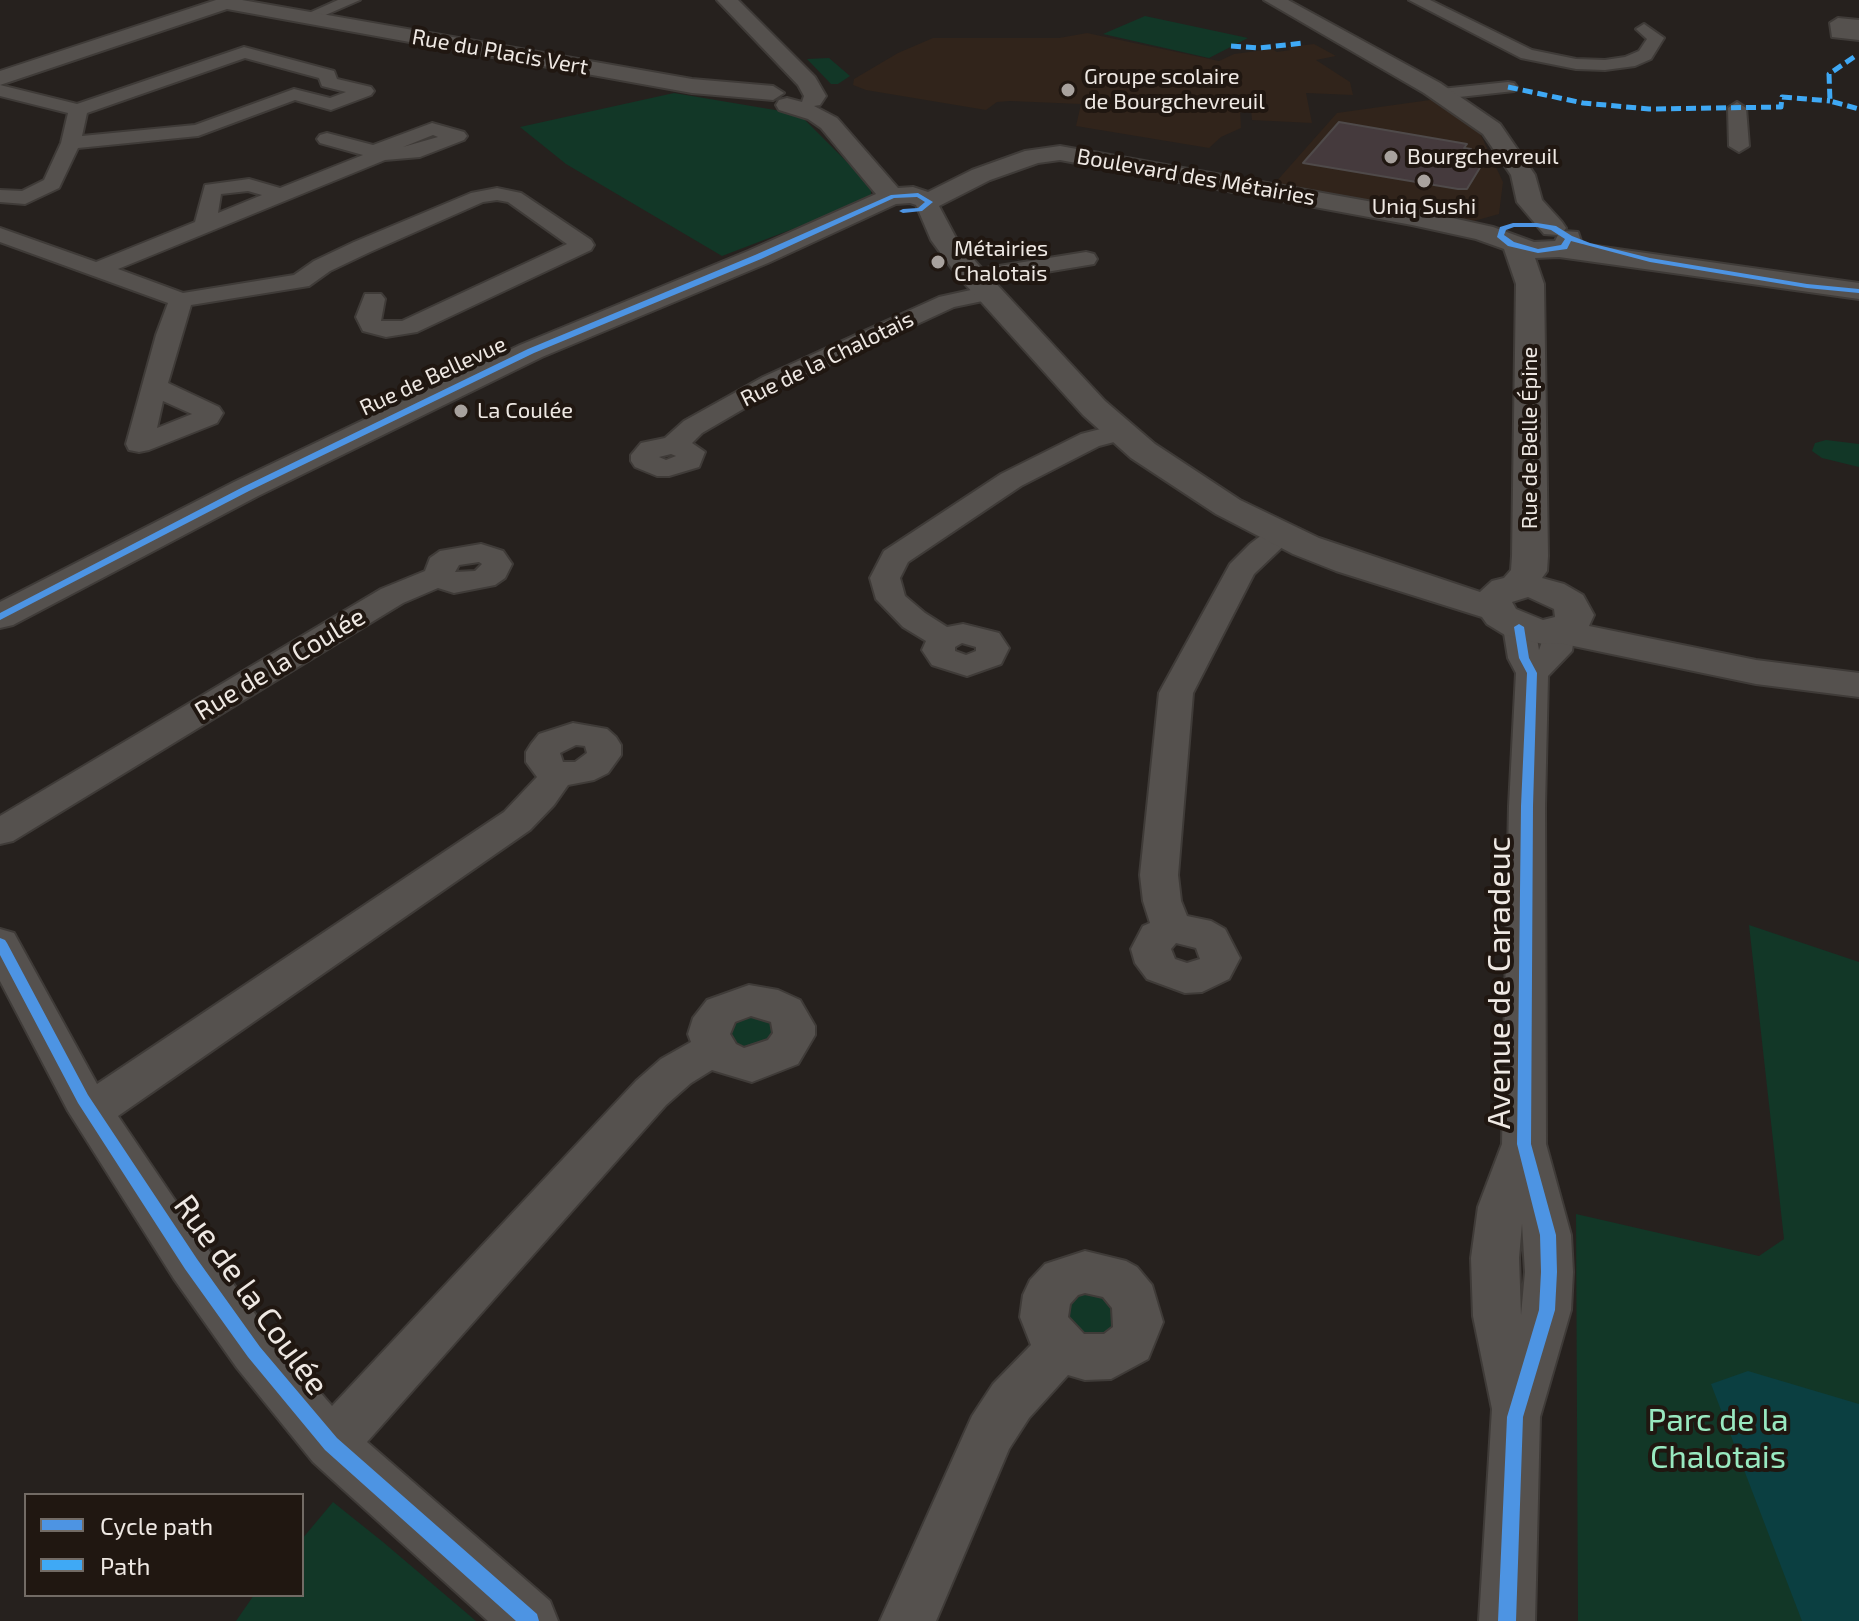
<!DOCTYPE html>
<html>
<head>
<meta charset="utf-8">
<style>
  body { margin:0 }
  #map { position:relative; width:1859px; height:1621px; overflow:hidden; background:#26211e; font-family:"Exo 2",sans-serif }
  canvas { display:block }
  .legend { position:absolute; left:24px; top:1493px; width:280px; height:104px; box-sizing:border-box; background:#201711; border:2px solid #726b65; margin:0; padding:10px 14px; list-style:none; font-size:24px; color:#eee8e3 }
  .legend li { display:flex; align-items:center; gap:16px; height:40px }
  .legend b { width:40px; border:2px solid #726b65 }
</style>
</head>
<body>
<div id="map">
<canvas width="1859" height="1621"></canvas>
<ul class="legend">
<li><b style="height:10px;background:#4d94e3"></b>Cycle path</li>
<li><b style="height:10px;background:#3fa9f5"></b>Path</li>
</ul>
</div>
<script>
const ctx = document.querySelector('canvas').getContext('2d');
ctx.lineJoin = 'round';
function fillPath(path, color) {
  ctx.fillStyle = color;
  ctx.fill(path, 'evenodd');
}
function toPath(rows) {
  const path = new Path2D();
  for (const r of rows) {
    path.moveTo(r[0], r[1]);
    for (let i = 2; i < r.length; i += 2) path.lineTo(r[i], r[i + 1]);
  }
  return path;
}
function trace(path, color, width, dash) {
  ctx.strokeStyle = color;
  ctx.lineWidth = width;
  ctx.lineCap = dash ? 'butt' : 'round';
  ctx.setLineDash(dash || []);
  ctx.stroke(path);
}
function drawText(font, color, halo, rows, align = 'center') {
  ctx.font = font + ' "Exo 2",sans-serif';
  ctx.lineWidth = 8;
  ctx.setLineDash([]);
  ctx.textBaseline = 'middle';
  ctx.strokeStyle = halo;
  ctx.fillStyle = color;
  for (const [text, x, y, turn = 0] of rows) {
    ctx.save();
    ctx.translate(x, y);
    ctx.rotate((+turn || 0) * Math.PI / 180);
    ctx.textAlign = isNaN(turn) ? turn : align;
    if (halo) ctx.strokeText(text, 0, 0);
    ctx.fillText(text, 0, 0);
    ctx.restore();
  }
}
const built = toPath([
  [1087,33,1219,61,1234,54,1272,49,1277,52,1290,50,1288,47,1314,44,1336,56,1316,60,1350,82,1353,95,1306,93,1312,123,1252,120,1251,109,1240,108,1241,128,1221,137,1209,148,1076,126,1081,104,1010,101,997,102,986,110,866,90,853,85,854,79,898,53,933,38,1059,38],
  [1437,99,1479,131,1503,182,1499,214,1474,221,1275,183,1337,113]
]);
const green = toPath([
  [1145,16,1248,38,1209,58,1103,34],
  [829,58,850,76,838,84,831,84,807,59],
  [674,93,787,112,803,118,871,186,871,195,853,206,722,256,566,164,520,127],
  [1826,440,1859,444,1859,467,1822,458,1812,451,1815,443],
  [1749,925,1859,962,1859,1621,1578,1621,1576,1214,1759,1256,1784,1239],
  [746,1014,773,1020,774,1039,747,1050,736,1046,729,1038,732,1023],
  [1080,1291,1107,1294,1117,1324,1109,1334,1089,1338,1070,1328,1065,1310],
  [333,1502,383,1542,476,1621,236,1621,254,1595,302,1595,302,1539]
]);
const water = toPath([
  [1748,1371,1859,1404,1859,1621,1802,1621,1711,1384]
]);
const building = toPath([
  [1339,122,1467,144,1464,148,1471,149,1468,154,1474,155,1471,159,1479,161,1476,165,1481,166,1467,189,1458,189,1303,163,1339,122]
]);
const street = toPath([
  [338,0,360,0,314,20,308,22,300,17,338,0],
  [1409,0,1430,0,1532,50,1576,59,1605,60,1625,57,1639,51,1647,39,1636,29,1644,24,1664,38,1651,59,1635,66,1605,70,1576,69,1521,58,1409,0],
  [1838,18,1859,20,1859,40,1832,37,1830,23,1838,18],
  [244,47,334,71,337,79,371,87,374,91,371,95,331,110,295,100,198,136,78,148,59,188,25,204,0,202,0,190,22,191,44,180,61,143,68,113,0,96,0,85,77,104,244,47],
  [245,58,319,78,322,86,346,92,330,98,294,89,195,125,82,136,87,113,245,58],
  [1508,82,1514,83,1517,87,1514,91,1441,99,1432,94,1441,89,1508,82],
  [1737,102,1746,108,1749,146,1739,152,1729,146,1728,108,1737,102],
  [432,123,464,132,467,136,464,140,420,157,385,160,118,269,183,293,294,275,314,261,354,242,471,193,497,188,521,193,591,240,594,245,591,250,417,332,386,337,363,331,356,317,365,294,381,294,385,299,381,321,402,321,567,244,508,202,497,200,483,202,370,252,330,271,309,286,191,305,168,383,219,407,223,413,217,423,149,450,139,452,129,450,126,444,156,335,168,303,0,242,0,228,96,262,195,222,205,185,249,179,280,188,363,155,320,143,317,139,320,135,327,133,373,145,432,123],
  [433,135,438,137,403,147,433,135],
  [248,191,262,195,218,213,221,194,248,191],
  [163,401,192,414,157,428,163,401],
  [1086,252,1094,254,1097,259,1094,264,974,284,966,282,963,277,966,272,974,270,1086,252],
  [989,286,997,288,1001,293,997,298,954,307,781,387,702,433,692,443,705,452,699,467,669,476,657,476,635,467,631,461,631,455,641,443,665,438,684,421,763,377,939,297,989,286],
  [671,454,676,456,666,460,659,457,671,454],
  [1120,424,1129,426,1133,432,1129,438,1099,446,1021,486,908,562,900,578,905,596,925,613,947,627,963,624,999,633,1009,648,1001,664,967,676,932,665,922,650,926,641,903,627,876,599,870,578,884,551,1001,474,1081,434,1120,424],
  [962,643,976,647,976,651,966,655,955,651,955,647,962,643],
  [1281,525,1291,528,1296,534,1254,574,1193,693,1178,875,1181,901,1187,916,1211,921,1225,929,1240,958,1229,979,1202,992,1185,993,1147,979,1135,963,1131,949,1143,926,1150,923,1143,901,1140,875,1159,693,1230,564,1250,544,1271,528,1281,525],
  [1176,943,1196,948,1200,959,1187,963,1175,959,1171,949,1176,943],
  [481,544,503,551,512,564,505,578,495,585,454,593,438,588,403,603,13,841,0,844,0,816,381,589,425,571,430,558,440,551,481,544],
  [479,562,482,564,475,571,455,572,459,565,479,562],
  [1519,618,1530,620,1535,627,1539,650,1548,624,1559,622,1570,624,1575,631,1572,651,1548,676,1545,806,1546,1144,1571,1235,1573,1272,1571,1310,1540,1417,1535,1621,1479,1621,1492,1409,1473,1316,1471,1258,1478,1207,1502,1144,1509,806,1516,673,1508,658,1503,627,1508,620,1519,618],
  [1522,1224,1525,1272,1521,1315,1519,1258,1522,1224],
  [573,723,607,729,616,737,621,745,621,755,608,773,594,780,568,785,554,805,530,830,118,1116,208,1249,271,1336,332,1406,636,1081,661,1059,691,1042,688,1034,693,1018,707,1000,749,985,778,990,800,1000,815,1026,815,1035,798,1064,752,1082,712,1070,691,1083,666,1105,367,1442,550,1601,558,1621,488,1621,313,1462,237,1368,174,1279,68,1111,0,981,0,929,14,933,97,1084,504,812,537,777,526,762,526,752,531,744,539,734,573,723],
  [576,745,585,746,587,753,575,762,563,762,560,753,576,745],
  [751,1016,771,1022,773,1033,768,1040,744,1048,736,1044,730,1034,735,1022,751,1016],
  [1085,1251,1126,1261,1137,1267,1152,1285,1163,1322,1148,1359,1111,1379,1085,1380,1068,1375,1029,1418,1009,1449,936,1621,880,1621,972,1416,993,1384,1031,1345,1020,1317,1023,1295,1030,1280,1045,1264,1085,1251],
  [1085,1293,1103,1297,1112,1308,1113,1327,1104,1334,1084,1334,1068,1317,1070,1304,1078,1295,1085,1293]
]);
const secondary = toPath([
  [216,0,242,0,692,79,773,86,784,93,773,100,692,93,227,9,0,85,0,71,216,0],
  [717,0,738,0,815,77,826,96,820,105,814,106,837,118,898,188,913,187,928,192,972,170,1025,151,1060,146,1412,209,1493,227,1534,242,1555,241,1558,235,1544,234,1517,202,1511,175,1483,134,1424,93,1264,0,1288,0,1440,83,1500,124,1535,175,1542,200,1562,222,1566,228,1564,231,1578,232,1582,244,1859,283,1859,299,1559,257,1535,258,1544,284,1548,556,1547,571,1542,578,1564,584,1583,595,1594,615,1589,626,1756,660,1859,673,1859,697,1756,684,1559,643,1543,644,1505,635,1487,624,1482,617,1336,571,1293,554,1216,514,1131,458,1083,415,956,274,931,240,916,205,910,203,896,204,768,263,542,357,258,496,13,625,0,628,0,602,234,482,520,345,748,251,876,194,821,128,808,119,779,110,776,105,779,100,787,98,802,102,804,96,798,85,717,0],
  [1060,160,1412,225,1476,239,1504,249,1516,284,1512,556,1511,570,1504,578,1492,581,1480,592,1319,538,1240,500,1155,444,1105,401,976,262,956,238,939,206,990,180,1038,163,1060,160],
  [1528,597,1554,609,1555,617,1543,620,1516,609,1512,602,1528,597]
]);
const quiet = toPath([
  [1231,46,1259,48,1303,43],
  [1854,57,1829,74,1830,101,1859,109],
  [1508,87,1583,103,1649,109,1781,107,1782,97,1830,101]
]);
const cycleway = toPath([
  [918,193,933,202,922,211,903,213,899,211,903,209,918,208,925,202,917,197,894,198,761,259,534,353,249,491,0,620,0,613,243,487,528,349,755,255,891,195,918,193],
  [1513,223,1537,223,1556,226,1572,236,1590,243,1650,258,1807,284,1859,289,1859,293,1807,288,1650,262,1571,241,1567,249,1538,253,1508,246,1497,237,1500,227,1513,223],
  [1514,227,1537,227,1551,230,1565,239,1561,245,1538,249,1514,242,1504,235,1506,230,1514,227],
  [1519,624,1524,627,1529,658,1537,673,1533,806,1531,1144,1556,1235,1557,1272,1555,1310,1523,1417,1516,1621,1498,1621,1507,1417,1539,1310,1541,1272,1540,1235,1517,1144,1521,806,1527,673,1519,658,1514,627,1519,624],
  [0,938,5,940,7,943,88,1095,197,1259,260,1347,337,1438,537,1614,539,1621,516,1621,325,1450,248,1357,185,1269,78,1103,0,955,0,938]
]);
const markers = [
  [1068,90,8,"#a8a29e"],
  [1391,157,8,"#a8a29e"],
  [1424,181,8,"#a8a29e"],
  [938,262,8,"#a8a29e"],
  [461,411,8,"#a8a29e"]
];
const farStreetnames = [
  ["Rue du Placis Vert",500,52,10],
  ["Boulevard des Métairies",1196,177,10],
  ["Rue de la Chalotais",827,359,-26],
  ["Rue de Bellevue",433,376,-25],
  ["Rue de Belle Épine",1530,438,-90]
];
const farPoinames = [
  ["Groupe scolaire",1084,77],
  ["de Bourgchevreuil",1084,102],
  ["Bourgchevreuil",1407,157],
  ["Uniq Sushi",1424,207,"center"],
  ["Métairies",954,249],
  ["Chalotais",954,274],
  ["La Coulée",477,411]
];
const streetNames = [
  ["Rue de la Coulée",280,664,-31]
];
const nearStreetnames = [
  ["Avenue de Caradeuc",1499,983,-90],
  ["Rue de la Coulée",251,1295,54]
];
const nearParknames = [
  ["Parc de la",1718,1420],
  ["Chalotais",1718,1457]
];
fillPath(built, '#31241b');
fillPath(green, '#123727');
fillPath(water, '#0b3f41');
fillPath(building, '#453a3d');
trace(building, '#4f4a4a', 2);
trace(street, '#3f3b38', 4);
trace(secondary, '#3f3b38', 4);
fillPath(street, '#55514e');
fillPath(secondary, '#55514e');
trace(quiet, '#3fa9f5', 5, [10, 5]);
fillPath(cycleway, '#4d94e3');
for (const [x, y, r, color] of markers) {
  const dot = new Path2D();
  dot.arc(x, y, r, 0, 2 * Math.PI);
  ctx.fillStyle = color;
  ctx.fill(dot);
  trace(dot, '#201711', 3);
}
drawText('22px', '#eee8e3', '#201711', farStreetnames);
drawText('22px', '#eee8e3', '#201711', farPoinames, 'left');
drawText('26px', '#eee8e3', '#201711', streetNames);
drawText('32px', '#eee8e3', '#201711', nearStreetnames);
drawText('32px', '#98e9c0', '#201711', nearParknames);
</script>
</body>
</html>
